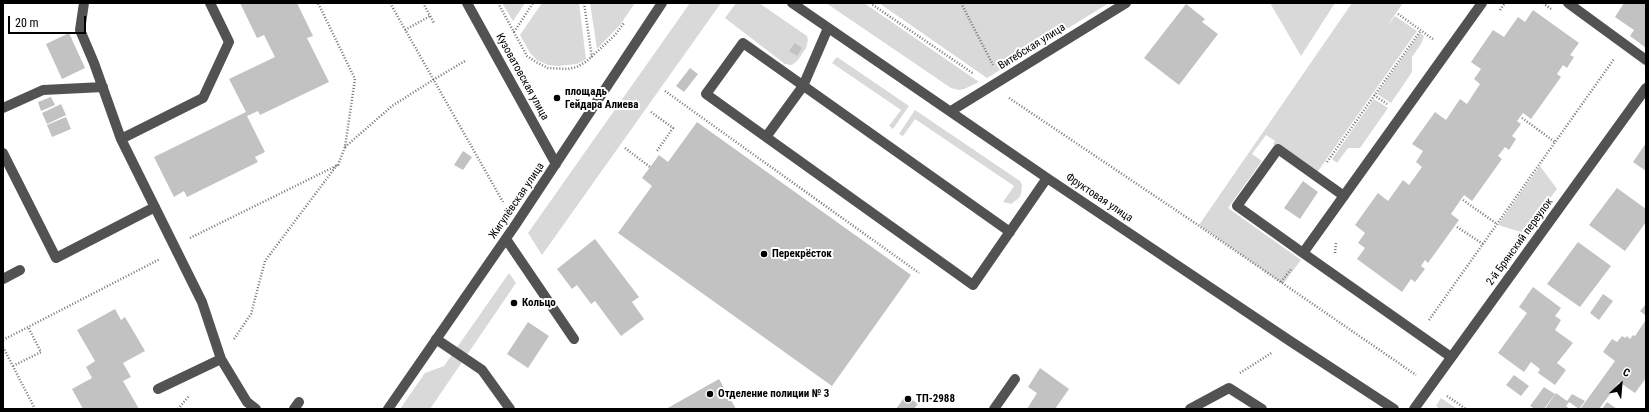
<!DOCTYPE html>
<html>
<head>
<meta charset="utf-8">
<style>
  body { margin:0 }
  #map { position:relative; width:1649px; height:412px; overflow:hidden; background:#fff; font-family:"Roboto Condensed",sans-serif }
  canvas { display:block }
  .frame { position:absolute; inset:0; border:4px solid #000; pointer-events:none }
  .north { position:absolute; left:1601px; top:364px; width:40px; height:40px; -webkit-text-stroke:3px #fff; paint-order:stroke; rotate:26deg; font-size:11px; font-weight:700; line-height:16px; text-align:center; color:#000 }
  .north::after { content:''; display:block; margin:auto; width:14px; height:18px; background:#000; clip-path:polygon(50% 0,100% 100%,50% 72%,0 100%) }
  .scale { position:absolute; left:8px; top:16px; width:78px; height:18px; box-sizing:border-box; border:2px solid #000; border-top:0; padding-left:5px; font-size:12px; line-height:14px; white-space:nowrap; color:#000; -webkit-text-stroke:3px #fff; paint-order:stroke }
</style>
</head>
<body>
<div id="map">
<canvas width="1649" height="412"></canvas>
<div class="frame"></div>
<div class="north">С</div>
<div class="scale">20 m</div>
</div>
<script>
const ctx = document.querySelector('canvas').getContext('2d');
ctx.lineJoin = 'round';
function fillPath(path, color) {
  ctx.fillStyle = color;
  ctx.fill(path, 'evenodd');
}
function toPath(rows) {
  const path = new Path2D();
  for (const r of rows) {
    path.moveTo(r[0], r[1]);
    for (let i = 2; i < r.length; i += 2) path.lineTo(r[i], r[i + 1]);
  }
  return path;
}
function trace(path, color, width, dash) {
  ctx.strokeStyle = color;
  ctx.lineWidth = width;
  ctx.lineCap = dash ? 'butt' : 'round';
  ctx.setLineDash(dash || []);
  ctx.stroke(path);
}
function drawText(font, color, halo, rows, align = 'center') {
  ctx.font = font + ' "Roboto Condensed",sans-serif';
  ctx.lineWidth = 4;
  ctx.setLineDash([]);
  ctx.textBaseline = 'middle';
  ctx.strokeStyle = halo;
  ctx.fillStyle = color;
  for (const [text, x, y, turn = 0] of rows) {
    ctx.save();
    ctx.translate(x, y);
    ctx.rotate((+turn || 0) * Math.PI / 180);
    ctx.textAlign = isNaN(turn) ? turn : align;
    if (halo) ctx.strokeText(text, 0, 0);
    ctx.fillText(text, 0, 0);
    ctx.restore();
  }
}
const green = toPath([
  [502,3,525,3,513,21],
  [542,3,579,3,586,59,577,64,558,66,548,65,537,60,530,53,520,35],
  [590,3,635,3,620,25,597,49],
  [690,3,721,3,542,255,528,233],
  [736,3,759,3,807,36,808,40,806,48,798,60,792,65,785,64,725,18],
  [826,3,864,3,979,82,964,89,959,90,951,88],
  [879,3,1109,3,987,78],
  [1270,3,1335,3,1301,56],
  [1352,3,1403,3,1387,26,1395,16,1417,31,1316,174,1273,144,1275,141,1266,135,1252,154,1262,161,1228,208,1301,260,1283,284,1199,225],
  [1420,33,1424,36,1421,44,1412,57,1412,72,1391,103,1377,94],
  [837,57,909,106,893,129,889,126,901,110,832,63],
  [1374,99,1388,108,1360,148,1348,148,1337,163,1332,159],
  [915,110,1020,181,1022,185,1021,194,1019,198,1011,204,1003,202,1014,186,915,119,903,136,899,134],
  [1540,166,1557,189,1524,233,1498,225],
  [509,273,516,283,430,409,400,409,425,373,444,366],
  [1441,398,1457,409,1440,409,1436,406]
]);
const building = toPath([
  [240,3,297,3,313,36,307,38,329,82,260,115,258,111,247,116,265,152,255,157,258,162,187,197,184,191,174,197,154,157,246,112,229,79,275,57,264,35,257,38],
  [1624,3,1646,3,1646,48,1630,36,1634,30,1615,17],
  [1186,4,1205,19,1202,22,1218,34,1179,85,1144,58],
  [1533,10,1579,43,1570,55,1574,57,1567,68,1563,65,1557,74,1561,77,1531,119,1523,113,1517,121,1521,124,1512,136,1516,139,1509,150,1505,147,1498,156,1502,159,1472,201,1464,195,1451,214,1459,220,1428,263,1425,260,1421,266,1425,269,1415,282,1411,279,1402,292,1357,259,1365,248,1358,243,1365,233,1355,225,1378,193,1388,201,1403,180,1409,185,1422,167,1416,162,1423,151,1412,144,1435,112,1446,120,1460,99,1467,104,1480,84,1474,79,1481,69,1471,62,1493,30,1504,37,1518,17,1525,22],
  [69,33,85,68,62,79,46,44],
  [795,43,802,48,797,56,789,51],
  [690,68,698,74,684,92,676,86],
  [51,97,55,105,41,111,38,102],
  [61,104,66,115,47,124,42,113],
  [66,117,71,129,52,137,47,125],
  [697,122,911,275,832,386,618,233,652,186,642,178,659,155,668,162],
  [1646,143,1646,171,1633,162],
  [463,151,472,157,463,170,454,165],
  [1303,181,1318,192,1300,219,1284,208],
  [1617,188,1646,209,1646,222,1625,251,1589,225],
  [595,239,639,297,632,302,644,319,621,336,595,301,591,304,577,285,572,289,557,269],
  [1578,242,1611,266,1580,307,1547,284],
  [1533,287,1561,308,1555,316,1561,320,1555,330,1573,343,1557,363,1566,370,1555,385,1538,373,1540,369,1531,362,1524,372,1498,353,1527,313,1519,307],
  [1603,294,1613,301,1599,320,1590,313],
  [1646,304,1646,316,1640,311],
  [115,309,121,320,125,317,145,351,123,363,131,377,123,381,139,409,83,409,72,389,92,378,86,367,95,361,77,330],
  [1645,321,1646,322,1646,378,1635,393,1619,382,1599,409,1581,408,1615,361,1603,352,1612,339,1617,342,1622,336,1625,338,1627,336,1630,339,1633,335,1635,336],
  [528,322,549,336,528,368,507,354],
  [1040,368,1069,389,1055,409,1027,409,1037,393,1028,387],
  [1514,375,1529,386,1521,396,1506,385],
  [719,379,736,409,666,409],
  [1544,387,1555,394,1544,409,1535,409,1530,406],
  [1556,393,1567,401,1572,394,1585,401,1579,409,1569,402,1566,406,1570,409,1545,409],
  [906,395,918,404,914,409,896,409],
  [1607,402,1617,409,1602,409]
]);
const path = toPath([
  [390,3,503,202],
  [423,3,434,23],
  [498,3,527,56,536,62,548,68,568,69,577,67,587,61,615,35,624,23],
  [584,3,592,58],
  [870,3,974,74],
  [961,3,993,65],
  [1543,3,1551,9],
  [1500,10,1505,3],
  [1398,14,1433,39],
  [405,30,430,16],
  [514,32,533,3],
  [665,91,919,273],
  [1374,95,1387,104],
  [1009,98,1195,223,1416,375],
  [651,112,673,128,657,151],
  [1522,118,1555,142],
  [345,147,392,106,433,80,465,61],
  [625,148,650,167],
  [1327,162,1421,30],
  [1463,200,1497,224],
  [1457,227,1483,244],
  [190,238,338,165,345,147,355,79,318,3],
  [1335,253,1336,242],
  [1281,282,1292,268],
  [1429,320,1614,59],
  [234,339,251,314,265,261,337,165],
  [3,340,160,259],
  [3,347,35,409],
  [13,366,41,352,28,327],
  [1240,373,1273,352],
  [1447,396,1466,409],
  [178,409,189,396]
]);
const minor = toPath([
  [84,3,80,30,94,63,121,139,202,302,221,359,247,402,256,409],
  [467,3,556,164],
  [792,3,1047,178,1290,341,1394,409],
  [1568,3,1646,60],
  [828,28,803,86,766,137,973,285,1047,178],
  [3,108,43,90,103,87],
  [951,111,1126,3],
  [766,137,706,94,743,43,1010,232],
  [121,139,203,98,229,42,210,3],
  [3,153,56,258,155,207],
  [506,239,574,339],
  [1303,253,1237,206,1278,149,1344,196],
  [3,279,20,270],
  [436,339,482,370,510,409],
  [1451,357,1303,253,1482,3],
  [158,389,221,359],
  [294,409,299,402],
  [388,409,516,224,662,3],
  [994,409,1015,379],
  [1190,409,1229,388,1262,409],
  [1414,409,1646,88]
]);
const markers = [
  [557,98,4,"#000"],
  [764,254,4,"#000"],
  [514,303,4,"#000"],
  [710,394,4,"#000"],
  [908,399,4,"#000"]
];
const streetNames = [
  ["Витебская улица",1032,47,-32],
  ["Кузоватовская улица",522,77,61],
  ["Фруктовая улица",1099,198,34],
  ["Жигулёвская улица",517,201,-56],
  ["2-й Брянский переулок",1520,242,-54]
];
const poiNames = [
  ["площадь",565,92],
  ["Гейдара Алиева",565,105],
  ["Перекрёсток",772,254],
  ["Кольцо",522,303],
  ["Отделение полиции № 3",718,394],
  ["ТП-2988",916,399]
];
fillPath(green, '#d9d9d9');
fillPath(building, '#c2c2c2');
trace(path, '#747474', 2.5, [1, 2]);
trace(minor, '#525252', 10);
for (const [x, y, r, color] of markers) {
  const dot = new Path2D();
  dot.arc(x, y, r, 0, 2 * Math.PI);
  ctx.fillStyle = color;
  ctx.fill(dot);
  trace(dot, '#fff', 1.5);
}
drawText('11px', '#000', '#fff', streetNames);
drawText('bold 11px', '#000', '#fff', poiNames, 'left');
</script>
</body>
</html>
